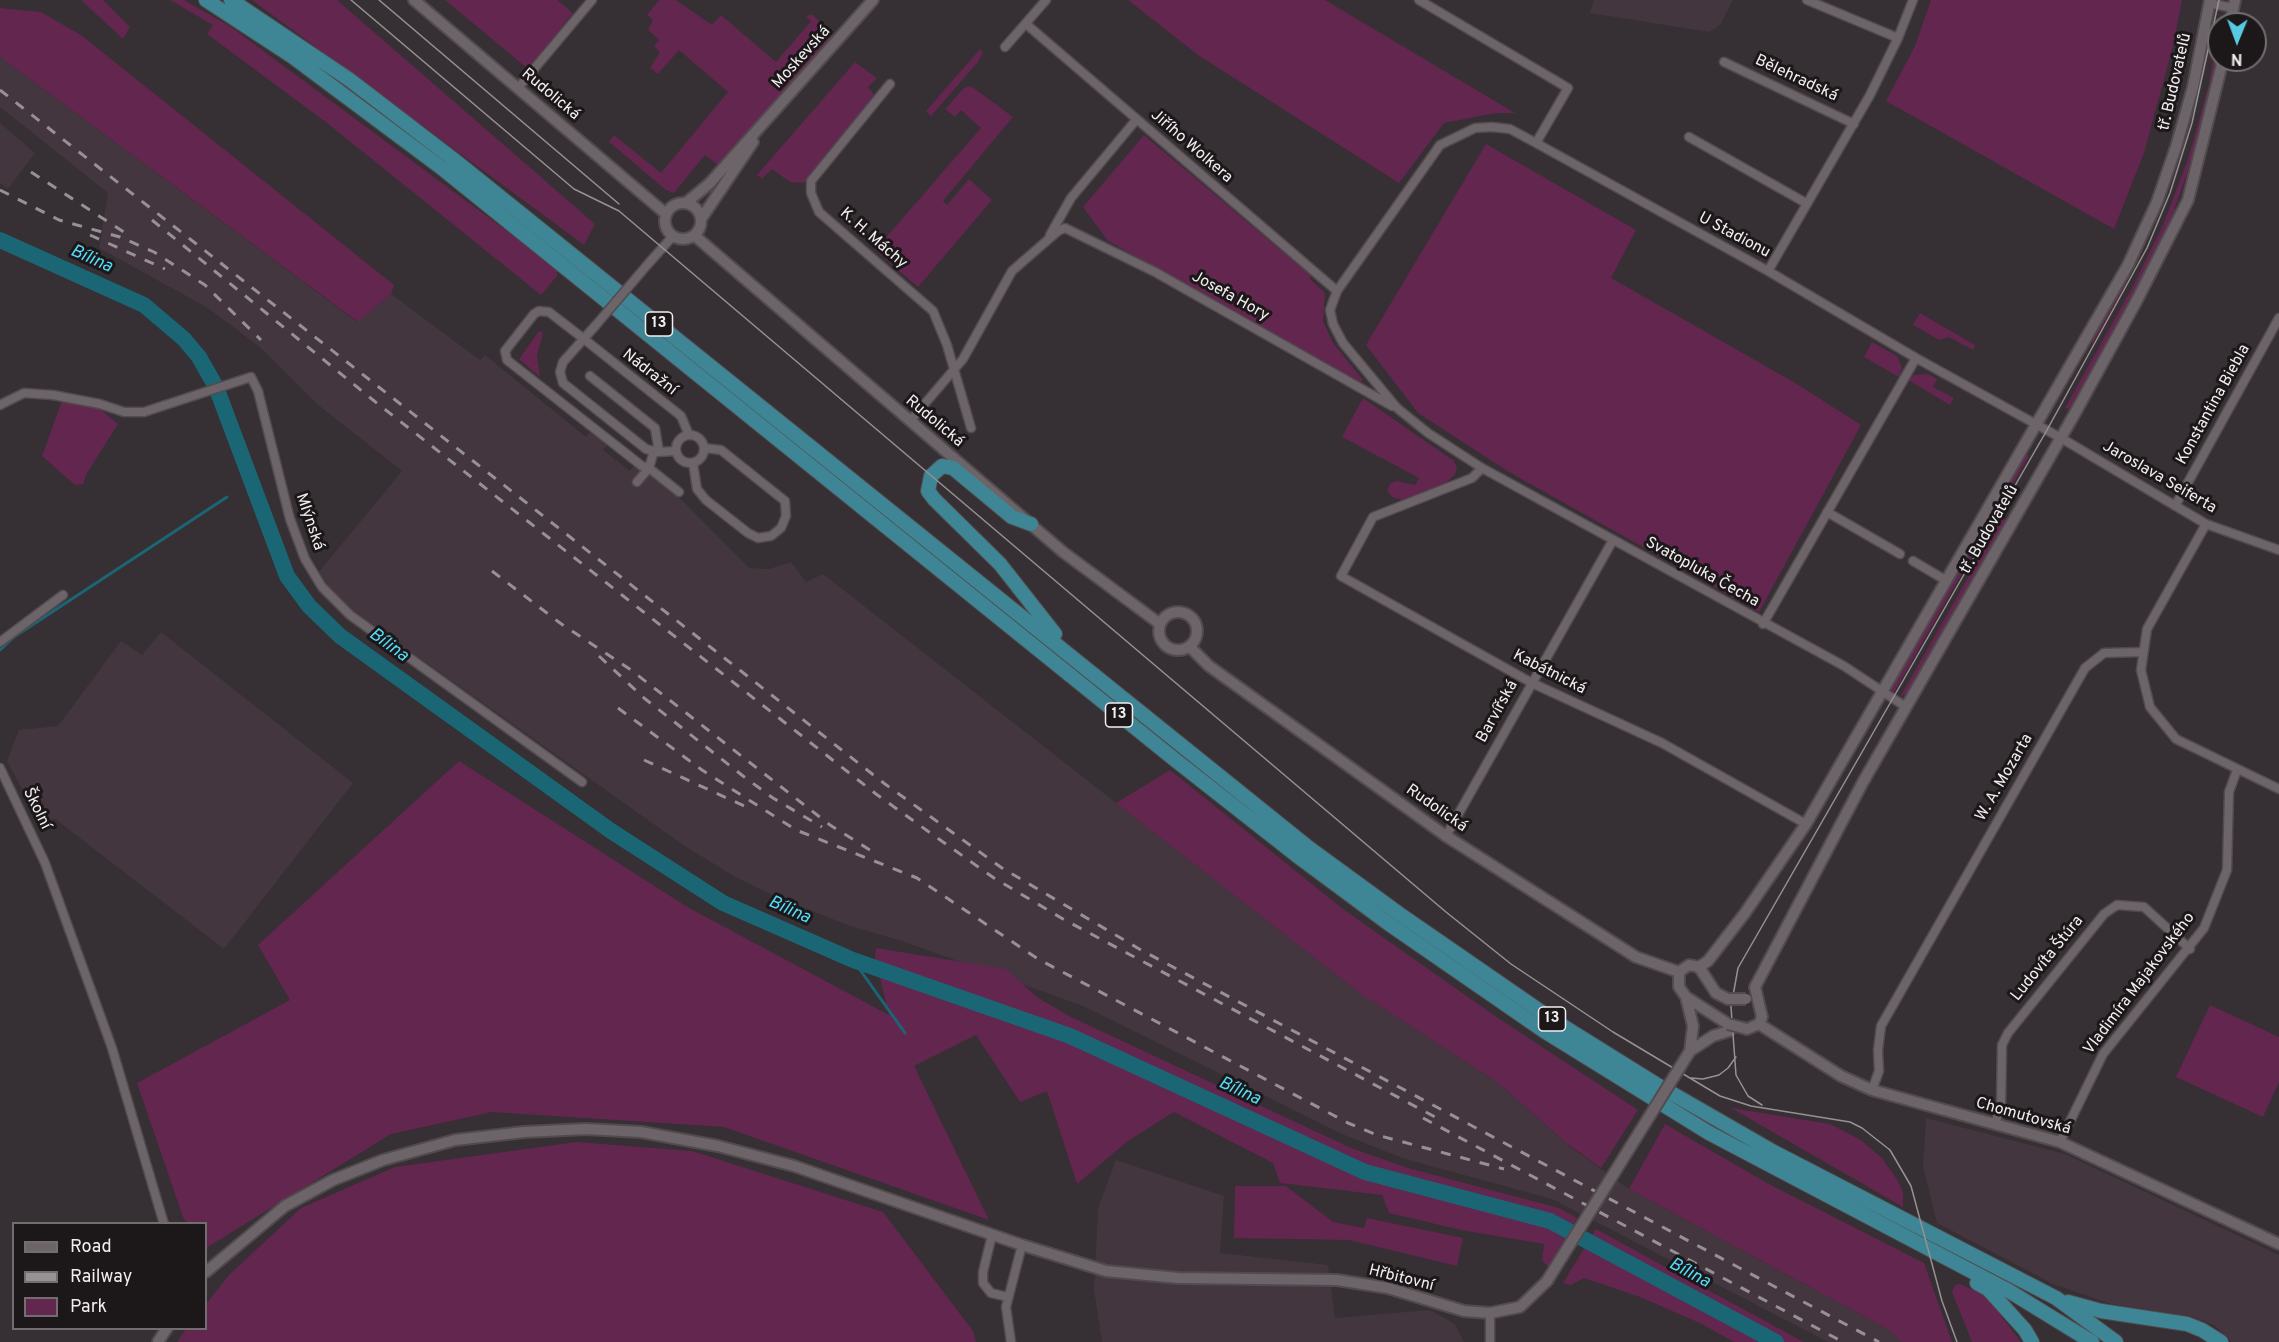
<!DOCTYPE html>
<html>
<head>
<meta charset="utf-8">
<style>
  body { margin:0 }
  #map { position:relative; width:2279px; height:1342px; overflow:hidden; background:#362f33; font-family:Overpass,sans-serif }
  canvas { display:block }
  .legend { position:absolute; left:12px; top:1222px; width:195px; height:108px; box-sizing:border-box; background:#1c181a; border:2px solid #726e70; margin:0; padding:8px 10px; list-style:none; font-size:18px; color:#f2eef0 }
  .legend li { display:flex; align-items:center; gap:12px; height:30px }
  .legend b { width:30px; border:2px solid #726e70 }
  .north { position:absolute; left:2207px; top:12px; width:60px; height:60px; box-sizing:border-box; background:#1c181a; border:2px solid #726e70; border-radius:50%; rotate:181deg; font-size:16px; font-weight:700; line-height:24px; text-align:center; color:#f2eef0 }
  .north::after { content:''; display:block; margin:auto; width:21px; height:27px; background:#57c9e2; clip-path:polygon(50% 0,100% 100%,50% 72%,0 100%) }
</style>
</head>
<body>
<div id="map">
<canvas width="2279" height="1342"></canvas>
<ul class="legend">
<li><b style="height:8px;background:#6c6469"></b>Road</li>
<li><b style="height:8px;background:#979194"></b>Railway</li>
<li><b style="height:16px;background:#63264f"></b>Park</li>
</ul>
<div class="north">N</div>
</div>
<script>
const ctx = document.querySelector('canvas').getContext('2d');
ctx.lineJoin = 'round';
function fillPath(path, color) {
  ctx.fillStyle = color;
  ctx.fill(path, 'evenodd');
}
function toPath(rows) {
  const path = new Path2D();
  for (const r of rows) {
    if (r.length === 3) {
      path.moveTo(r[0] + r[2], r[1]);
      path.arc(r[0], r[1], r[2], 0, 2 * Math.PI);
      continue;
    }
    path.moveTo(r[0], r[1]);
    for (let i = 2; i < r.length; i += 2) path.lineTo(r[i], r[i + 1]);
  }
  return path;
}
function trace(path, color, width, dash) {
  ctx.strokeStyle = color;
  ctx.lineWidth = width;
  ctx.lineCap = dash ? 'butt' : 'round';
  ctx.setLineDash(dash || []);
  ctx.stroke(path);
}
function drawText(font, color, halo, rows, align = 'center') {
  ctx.font = font + ' Overpass,sans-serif';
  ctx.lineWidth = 6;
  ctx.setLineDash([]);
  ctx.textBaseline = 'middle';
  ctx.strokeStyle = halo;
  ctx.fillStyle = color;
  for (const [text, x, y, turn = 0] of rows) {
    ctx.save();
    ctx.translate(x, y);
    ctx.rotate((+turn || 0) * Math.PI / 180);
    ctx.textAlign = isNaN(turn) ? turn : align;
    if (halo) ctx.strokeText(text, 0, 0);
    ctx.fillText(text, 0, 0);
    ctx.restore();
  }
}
const built = toPath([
  [1594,0,1733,0,1720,25,1709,32,1590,13],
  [0,57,357,322,391,294,480,360,485,355,586,437,591,431,608,444,603,450,630,471,635,465,651,475,679,497,749,568,769,569,791,562,806,582,823,574,1361,994,1497,1082,1569,1146,1629,1189,1891,1331,1902,1342,1828,1342,1552,1199,1405,1159,1342,1134,1083,1006,902,941,850,926,779,898,737,878,683,845,354,611,328,586,319,572,402,471,317,404,261,348,208,308,99,248,108,193,0,107],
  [0,123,35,153,8,189,0,183],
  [161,632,353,783,224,949,55,819,39,821,7,761,19,730,58,726,121,641,142,655],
  [1926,1118,2065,1154,2279,1255,2279,1342,2232,1342,2214,1325,2193,1317,2111,1304,2053,1284,1937,1223,1923,1166],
  [1116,1160,1224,1196,1220,1253,1328,1265,1335,1318,1430,1310,1455,1324,1464,1342,1102,1342,1094,1290,1098,1208]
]);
const green = toPath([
  [81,0,103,0,130,27,123,39],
  [170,0,184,0,231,27,557,268,557,276,541,295,327,123,207,34,213,25],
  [252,0,337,0,595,224,584,245],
  [445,0,557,0,573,13,528,69],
  [659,0,676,0,712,25,721,15,776,62,811,21,806,17,809,15,813,15,831,33,831,38,748,134,717,164,705,155,674,193,666,190,609,142,614,135,661,173,728,92,679,50,658,74,650,68,660,52,654,46,659,40,648,30,653,20,647,15],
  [1128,0,1325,0,1515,113,1496,113,1444,123,1399,183,1198,55],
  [1931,0,2182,0,2173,46,2144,153,2114,229,1886,101,1915,46],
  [0,8,41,12,81,35,394,285,391,294,358,322,0,57],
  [2204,45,2208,46,2192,118,2162,206,2125,286,2093,343,2088,341,2140,245],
  [2215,47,2219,48,2219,54,2213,85,2197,145,2168,228,2115,331,2069,409,2065,408,2133,286,2163,225,2188,159,2209,84],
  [980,49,983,52,978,62,931,116,926,111],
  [855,62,877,78,868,87,875,96,804,183,790,182,772,169,762,179,757,175],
  [971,86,1013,117,943,201,947,205,969,179,992,200,918,287,875,250,981,128,961,110,955,117,945,109,964,88],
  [1144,135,1310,275,1310,279,1325,293,1323,321,1333,343,1363,380,1360,382,1108,241,1083,207],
  [1486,144,1636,230,1611,278,1797,384,1861,425,1759,612,1509,472,1418,413,1366,345],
  [1920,313,1975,345,1973,350,1949,337,1939,340,1913,325],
  [539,331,543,333,537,356,540,377,519,359],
  [1872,342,1897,356,1902,368,1899,377,1864,357],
  [1928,374,1937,379,1933,387,1954,398,1950,405,1908,380,1914,375],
  [1363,398,1454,461,1457,468,1455,474,1447,482,1403,500,1392,497,1387,490,1391,483,1397,481,1415,485,1419,478,1342,437],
  [62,401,99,408,118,424,87,473,83,484,75,485,42,456],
  [2025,453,2029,456,1893,694,1891,688],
  [2002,518,2006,520,1907,693,1900,697],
  [459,761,689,908,889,1015,875,958,876,948,1006,969,1038,998,1071,1017,1351,1148,1408,1168,1559,1208,1577,1218,1548,1267,1542,1260,1544,1244,1461,1230,1389,1213,1382,1195,1280,1183,1273,1163,1174,1112,1128,1141,1077,1184,1047,1091,1020,1102,976,1035,914,1066,989,1220,724,1127,492,1112,391,1134,206,1248,206,1224,187,1223,183,1217,137,1083,290,1000,258,945],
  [1170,770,1343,909,1495,1016,1638,1110,1601,1168,1566,1143,1497,1082,1361,994,1116,803],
  [2210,1005,2279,1037,2279,1082,2263,1117,2176,1077],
  [1731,1108,1830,1124,1861,1140,1882,1158,1898,1181,1903,1193,1903,1207],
  [1665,1124,1767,1183,1924,1263,1952,1342,1902,1342,1891,1331,1629,1189],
  [577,1142,692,1151,883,1212,973,1331,976,1342,177,1342,186,1329,206,1328,206,1304,229,1275,301,1208,395,1167],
  [1235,1186,1286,1186,1333,1222,1364,1228,1367,1218,1463,1238,1457,1266,1349,1240,1234,1238],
  [1596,1229,1669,1269,1804,1342,1734,1342,1702,1324,1640,1297,1584,1278,1571,1285,1563,1283],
  [1960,1284,1986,1296,2021,1342,1972,1342,1952,1292,1955,1285]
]);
const stream = toPath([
  [0,650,14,637,227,497],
  [853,960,905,1033]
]);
const river = toPath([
  [0,240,144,305,184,339,199,357,216,387,287,576,309,606,340,636,611,831,723,903,853,960,1070,1036,1365,1172,1550,1221,1776,1342]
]);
const minor = toPath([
  [1419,0,1568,88,1536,143],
  [1807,0,1898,38],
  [2209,3,2233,8],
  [1026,24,1337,291],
  [1005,47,1046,0],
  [1724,62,1854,124],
  [890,84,811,181,811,193,819,212,933,311,947,345,971,428],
  [518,88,592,0],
  [1689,137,1806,203],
  [1050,235,1071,198,1136,120],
  [648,264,673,236],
  [1768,271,1870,95,1898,38,1913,0],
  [596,325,563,362,560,372,563,383,646,449,658,452,676,451],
  [590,376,655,428,659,452],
  [0,405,24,393,53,395,100,404,124,412,144,412,251,377,258,391,290,519,305,559,322,587,350,615,582,782],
  [910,421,963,359,1012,271,1058,231,1065,228,1155,272,1392,406],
  [690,449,14],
  [654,451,649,468,679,492],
  [693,463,697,489,706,500,748,533,758,538,771,536,781,528,786,516,785,501,721,450,704,448],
  [1482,468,1428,433,1397,408,1343,343,1333,324,1330,310,1337,291,1440,145,1475,128,1492,127,1510,129,1536,143,1768,271,1916,358,2061,438,2206,524,2279,550],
  [637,482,649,468,642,466,507,360,505,351,534,314,539,311,549,312,584,339,681,416,689,435],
  [2175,506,2279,318],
  [1827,512,1900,554],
  [2206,524,2147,629,2141,670,2150,707,2176,739,2279,789],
  [1913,561,1947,581],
  [1763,624,1916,358],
  [0,642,63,595],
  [0,768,45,863,112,1048,164,1224],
  [1806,824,1662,743,1532,683,1341,576,1373,517,1472,478,1482,468,1844,666,1906,707],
  [1446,836,1613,540],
  [1872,1090,1879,1071,1878,1050,1881,1026,2085,668,2104,653,2143,652],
  [1995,1123,2001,1107,2002,1045,2008,1033,2104,914,2117,905,2144,907,2190,949],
  [2060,1142,2103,1054,2204,928,2227,870,2229,792,2237,770],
  [992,1235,983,1272,983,1283,991,1293,1008,1297],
  [1490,1313,1490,1342],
  [1011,1342,1006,1307,1022,1245]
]);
const tertiary = toPath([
  [414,0,666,214],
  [2230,24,2235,0],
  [683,221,18],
  [686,203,710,183,873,0],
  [701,219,753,142],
  [695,236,1063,552,1160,624],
  [1178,631,19],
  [1190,647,1209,666,1446,836,1636,957,1679,972],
  [1699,967,1708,961,1745,913,1806,824,2128,265,2157,202,2176,147,2193,87,2210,0],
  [1686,997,1693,1026,1690,1051],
  [1728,999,1716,993,1699,967,1689,965,1679,972,1679,987,1686,997,1728,1024],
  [1759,1024,1841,1076,1872,1090,2060,1142,2279,1244],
  [1747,1029,1759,1024,1762,1017,1755,987,1863,782,2074,415,2136,302,2188,200,2223,60],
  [1690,1051,1713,1036,1729,1031],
  [206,1272,285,1206,333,1180,383,1160,455,1140,524,1132,586,1129,641,1132,718,1146,794,1166,1022,1245,1106,1271,1178,1278,1337,1280,1388,1288,1464,1311,1490,1313,1520,1307,1547,1281],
  [158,1342,167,1328]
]);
const trunk = toPath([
  [206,0,293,57,443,169,1174,759,1300,858,1389,924,1544,1031,1709,1133,2009,1291,2092,1342],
  [231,0,350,80,453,159,1309,848,1398,913,1553,1020,1659,1086,1772,1151,2056,1298,2116,1342],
  [1031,524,1012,517,953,468,942,466,931,476,928,491,934,499,1000,564,1055,634],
  [1977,1283,1988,1289,2025,1330,2032,1342],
  [2068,1302,2101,1311,2187,1324,2202,1330,2221,1342]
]);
const tram = toPath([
  [351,0,574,189,619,211,1446,912,1511,964,1613,1032,1720,1096,1751,1106,1850,1122,1862,1128,1890,1150,1911,1186,1942,1301,1957,1342],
  [379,0,619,204],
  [1691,1078,1703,1079,1719,1075,1728,1068,1736,1057],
  [1762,1105,1748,1096,1736,1075,1731,1007,1738,968,2047,430,2147,248,2170,193,2192,123,2219,0]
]);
const rail = toPath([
  [0,90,885,784,1002,868,1141,950,1879,1342],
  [31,172,127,234],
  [0,190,59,220,120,237,154,252,205,285,261,340],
  [152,220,373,400,876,794,943,842,994,878,1063,919,1437,1118],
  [90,235,165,269],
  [492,571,560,623,631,670,830,825,878,855],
  [599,656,644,698,743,776,773,798,822,827],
  [618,708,702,770,796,830,917,878,1038,959,1348,1123,1377,1135,1504,1169],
  [644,760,753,810],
  [1423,1118,1843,1342]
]);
const minorBridge = toPath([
  [596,325,648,264]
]);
const tertiaryBridge = toPath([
  [1728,999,1746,999],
  [1728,1024,1747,1029],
  [1547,1281,1690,1051]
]);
const shields = [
  [659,324,27],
  [1119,715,27],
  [1552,1019,27]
];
const shieldNames = [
  ["13",659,324],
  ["13",1119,715],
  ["13",1552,1019]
];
const streetNames = [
  ["Moskevská",802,58,-48],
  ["Bělehradská",1796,79,25],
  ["tř. Budovatelů",2176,82,-77],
  ["Rudolická",550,95,40],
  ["Jiřího Wolkera",1191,147,41],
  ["U Stadionu",1734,236,28],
  ["K. H. Máchy",873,239,41],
  ["Josefa Hory",1230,297,29],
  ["Nádražní",649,373,38],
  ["Konstantina Biebla",2214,405,-61],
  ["Rudolická",934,422,40],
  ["Jaroslava Seiferta",2159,478,30],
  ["Mlýnská",309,522,71],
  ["tř. Budovatelů",1990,530,-60],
  ["Svatopluka Čecha",1702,573,29],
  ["Kabátnická",1549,673,27],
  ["Barvířská",1498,712,-61],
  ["W. A. Mozarta",2005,778,-60],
  ["Školní",36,809,64],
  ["Rudolická",1436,809,35],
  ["Ludovíta Štúra",2048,959,-51],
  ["Vladimíra Majakovského",2140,984,-53],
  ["Chomutovská",2023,1117,16],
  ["Hřbitovní",1401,1279,14]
];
const waterNames = [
  ["Bílina",91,260,24],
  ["Bílina",388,646,36],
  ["Bílina",789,911,24],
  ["Bílina",1239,1092,25],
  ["Bílina",1689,1274,28]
];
fillPath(built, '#43363e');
fillPath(green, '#63264f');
trace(stream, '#1a6675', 3);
trace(river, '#1a6675', 16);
trace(minor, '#514b4e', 11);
trace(tertiary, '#514b4e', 14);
trace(trunk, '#514b4e', 16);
trace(minor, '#6c6469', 8);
trace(tertiary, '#6c6469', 10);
trace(trunk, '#3e8696', 14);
trace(tram, '#979194', 1.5);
trace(rail, '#979194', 3, [10, 10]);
trace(minorBridge, '#514b4e', 11, []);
trace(tertiaryBridge, '#514b4e', 14, []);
trace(minorBridge, '#6c6469', 8);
trace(tertiaryBridge, '#6c6469', 10);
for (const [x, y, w] of shields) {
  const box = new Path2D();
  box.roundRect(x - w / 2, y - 12, w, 24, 4.5);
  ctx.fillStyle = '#1c181a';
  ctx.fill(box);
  trace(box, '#f2eef0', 1.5);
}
drawText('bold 15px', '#f2eef0', null, shieldNames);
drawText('16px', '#f2eef0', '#1c181a', streetNames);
drawText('italic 18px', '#53ddf9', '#1c181a', waterNames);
</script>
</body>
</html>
